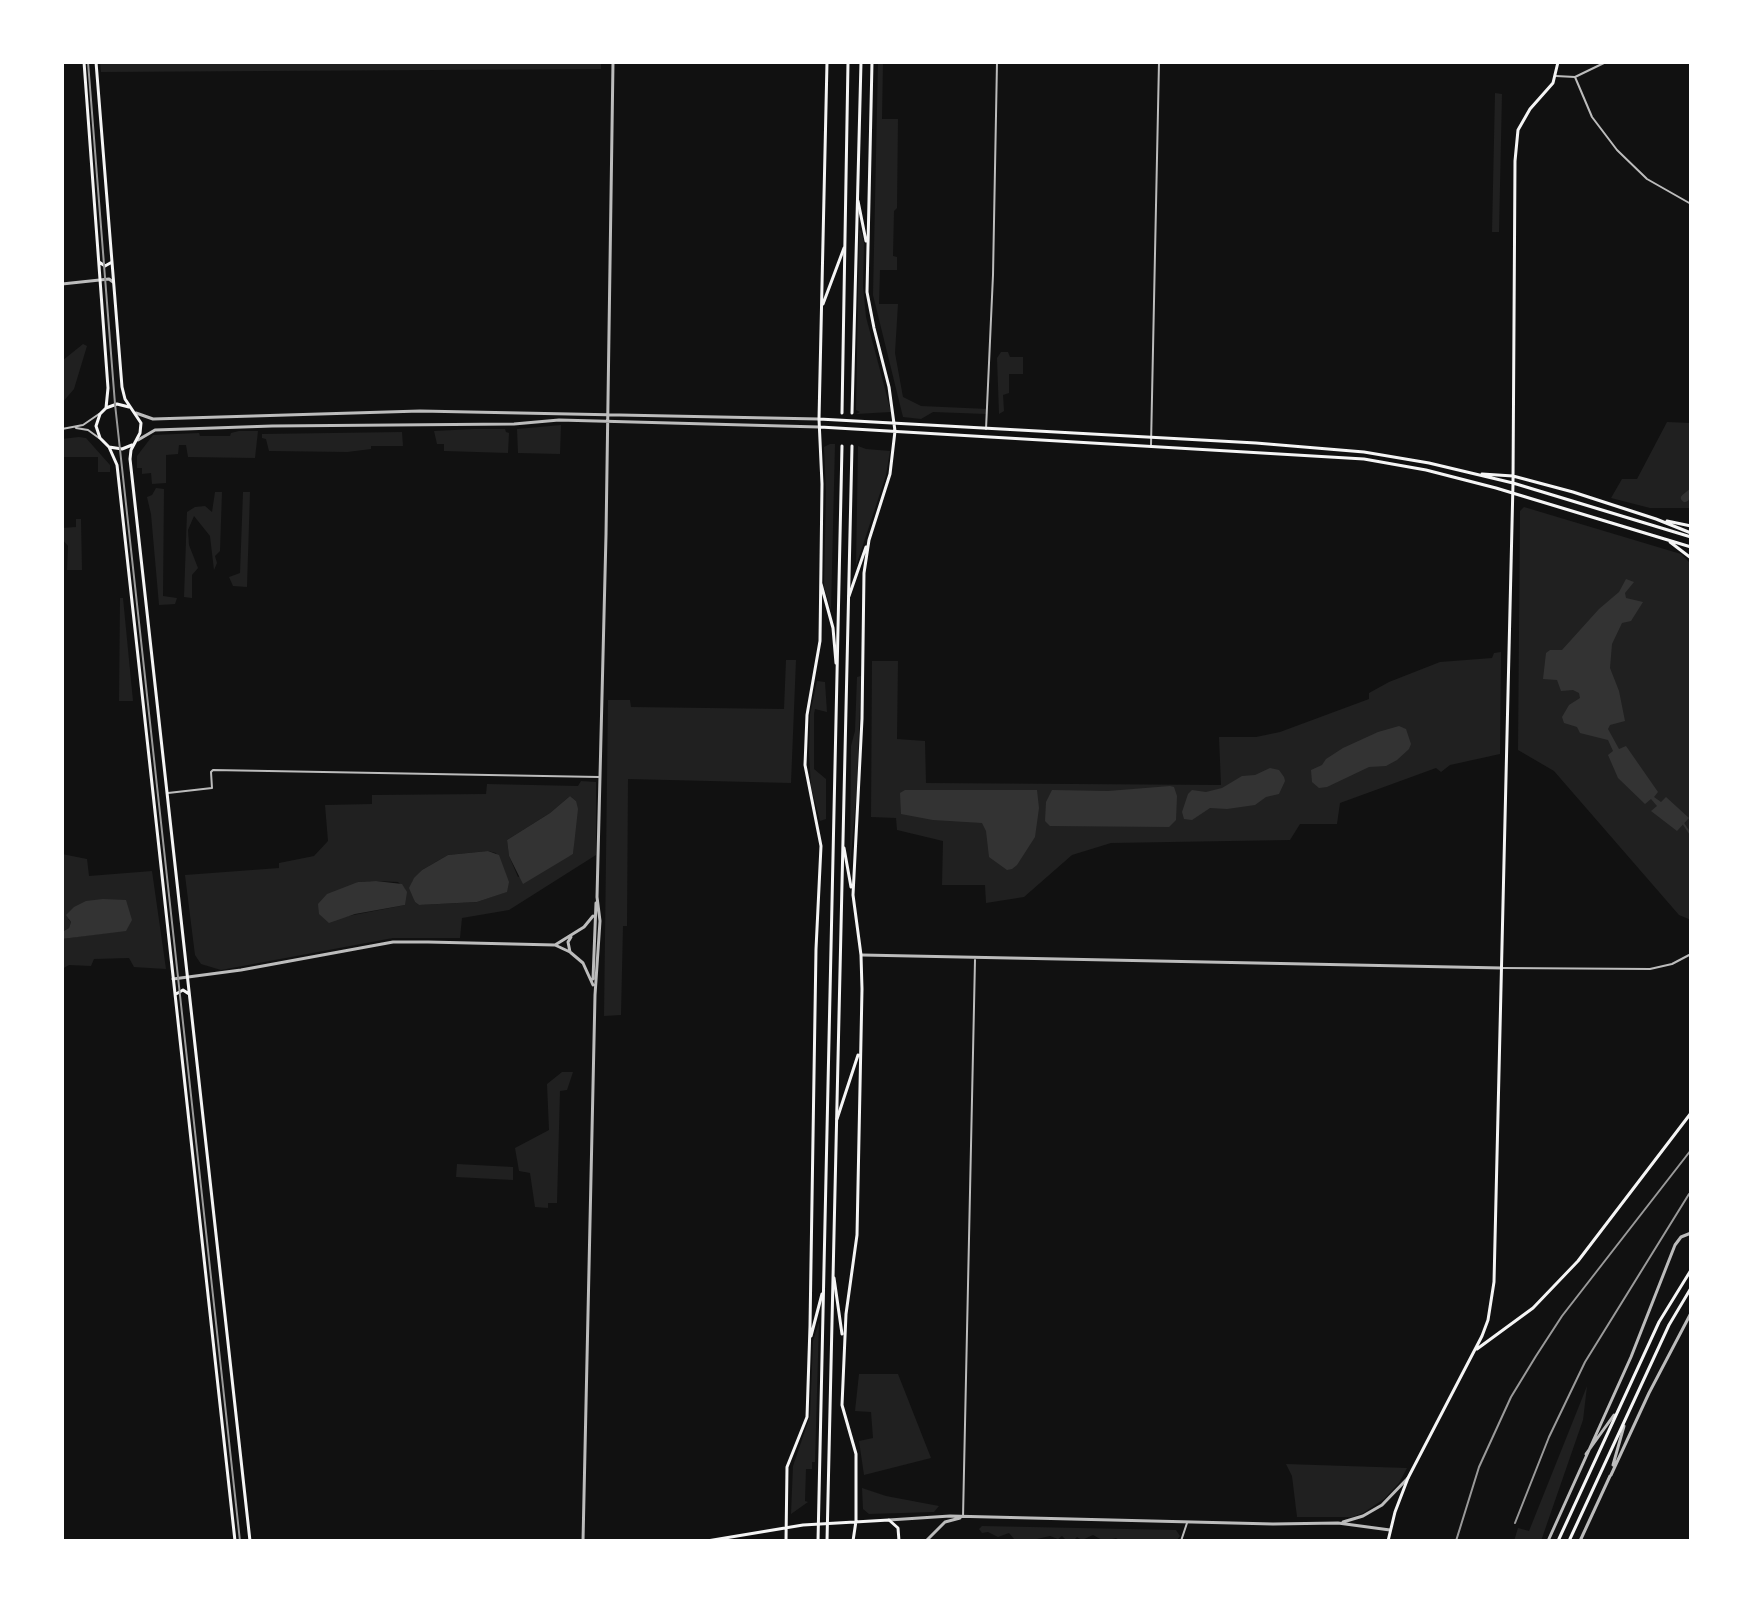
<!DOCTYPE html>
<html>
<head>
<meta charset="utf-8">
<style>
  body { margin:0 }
  #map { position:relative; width:1753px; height:1603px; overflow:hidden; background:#111; font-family:"Roboto Condensed",sans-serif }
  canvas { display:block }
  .frame { position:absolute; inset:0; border:64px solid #fff; pointer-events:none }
</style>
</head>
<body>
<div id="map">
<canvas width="1753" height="1603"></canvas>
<div class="frame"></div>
</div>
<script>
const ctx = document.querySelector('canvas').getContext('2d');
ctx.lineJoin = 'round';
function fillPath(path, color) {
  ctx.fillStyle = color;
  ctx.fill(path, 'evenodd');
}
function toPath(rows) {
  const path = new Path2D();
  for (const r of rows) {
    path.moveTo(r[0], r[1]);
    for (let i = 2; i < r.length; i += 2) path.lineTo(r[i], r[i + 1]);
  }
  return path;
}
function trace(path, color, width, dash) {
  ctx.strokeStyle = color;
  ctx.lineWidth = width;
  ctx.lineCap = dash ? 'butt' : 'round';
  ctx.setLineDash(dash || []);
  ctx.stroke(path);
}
const green = toPath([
  [100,62,601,62,601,69,101,72],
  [878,62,883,62,882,119,898,119,897,208,894,211,893,256,897,257,897,270,880,270,879,304,898,304,895,353,903,397,921,406,988,409,986,414,933,412,921,419,903,417,873,295],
  [1495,93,1502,94,1499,232,1492,232],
  [859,230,861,231,864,243,863,286,866,317,891,412,856,414,860,412,856,410],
  [83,344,87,346,74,389,62,403,62,361],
  [1001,352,1008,352,1010,357,1023,357,1023,374,1009,374,1009,393,1003,395,1004,411,999,414,997,358],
  [1667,422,1691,423,1691,508,1650,508,1611,498,1622,479,1637,479],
  [561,425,560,454,518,453,517,429],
  [474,429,505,429,506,432,509,433,508,453,444,451,444,444,437,444,434,431],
  [239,431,258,431,255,458,188,457,186,445,179,445,178,454,166,455,166,483,152,484,151,473,142,474,142,468,137,468,137,456,153,435,199,433,200,436,230,436,231,433],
  [402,432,403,446,371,446,371,449,347,452,269,451,266,439,262,438,262,434],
  [79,437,86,438,110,465,110,472,98,472,98,457,62,457,62,439],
  [830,444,835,444,831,610,824,587,826,492,824,447],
  [858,446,866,449,890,451,886,475,856,566],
  [156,488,164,489,163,596,177,598,175,604,159,605,151,514,147,497,152,495],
  [215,492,222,492,220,551,215,556,217,563,214,570,210,536,194,516,188,530,189,545,198,568,192,575,192,598,184,597,187,512,195,507,205,506,212,512],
  [243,492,250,492,247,587,233,586,229,577,240,573],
  [1524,507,1681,554,1691,564,1691,920,1679,915,1554,771,1518,750,1520,511],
  [76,519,81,519,82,570,67,570,68,546,62,539,62,528,76,527],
  [120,598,123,598,133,701,119,701],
  [1501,652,1500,754,1450,765,1441,772,1436,768,1340,803,1337,824,1300,824,1290,840,1111,843,1072,855,1024,897,986,903,985,885,942,885,943,841,897,830,896,818,871,817,872,661,898,661,897,739,925,741,926,783,1221,785,1219,737,1256,737,1280,732,1369,699,1369,693,1389,682,1440,662,1492,658,1494,653],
  [786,660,796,660,791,783,628,779,627,926,623,926,621,1015,604,1016,608,700,630,700,631,707,784,709],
  [861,676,857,788,850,866,851,746,855,731,857,677],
  [817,681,825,682,827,712,815,709,814,714,814,769,826,779,826,819,820,821,811,787,809,753,810,714],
  [581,781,596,782,596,855,509,910,462,918,460,938,393,938,221,970,201,964,195,955,185,875,279,868,279,863,314,856,328,841,325,805,372,804,372,795,486,794,487,784,578,786],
  [570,796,576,801,573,854,518,877,509,856,507,840,550,813],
  [488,851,496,853,506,892,477,902,419,905,415,902,412,882,422,870,448,855],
  [376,881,398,882,405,889,405,905,343,917,322,917,358,882],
  [62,854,87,859,89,876,152,871,166,969,134,967,129,958,94,959,91,966,69,965,62,969,62,939,126,930,68,919,71,922,69,928,62,932],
  [562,1072,573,1072,567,1090,560,1091,557,1203,548,1203,548,1208,535,1207,530,1173,519,1171,515,1148,549,1130,547,1084],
  [457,1164,513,1167,513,1180,456,1177],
  [819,1322,815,1462,812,1462,812,1469,806,1469,805,1501,808,1502,791,1514,793,1466,810,1416,813,1341],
  [859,1374,898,1374,931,1458,864,1475,859,1441,873,1438,871,1412,855,1411],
  [1587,1386,1583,1420,1541,1541,1514,1541,1518,1528,1529,1531],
  [1286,1464,1407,1468,1399,1483,1384,1499,1363,1513,1352,1517,1297,1517,1292,1476],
  [862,1488,886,1496,939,1506,934,1512,869,1514,863,1509],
  [982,1526,1176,1530,1180,1536,1176,1541,1121,1541,1116,1538,1104,1541,1093,1535,1082,1540,1077,1537,1073,1541,1067,1541,1062,1536,1058,1539,1050,1536,1028,1541,1014,1539,1009,1533,998,1537,988,1532,982,1533,979,1529]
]);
const water = toPath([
  [1626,579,1634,582,1625,593,1626,598,1643,602,1631,621,1622,623,1612,644,1610,668,1619,691,1625,721,1610,725,1608,729,1619,749,1626,746,1658,792,1654,797,1661,802,1666,797,1689,818,1677,831,1651,811,1657,806,1651,799,1645,804,1618,778,1608,755,1613,751,1608,740,1580,733,1577,727,1564,723,1562,717,1569,705,1580,698,1579,693,1573,690,1561,691,1557,680,1543,679,1546,653,1550,650,1562,650,1599,609,1619,592],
  [1399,726,1406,729,1411,744,1409,749,1397,760,1386,766,1369,767,1327,787,1319,788,1312,782,1311,770,1322,765,1326,759,1343,748,1378,732],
  [1270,768,1279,770,1284,777,1285,781,1279,794,1266,797,1255,805,1227,809,1210,808,1192,820,1184,819,1182,812,1188,794,1192,790,1206,792,1222,788,1242,776,1255,775],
  [1170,786,1174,787,1177,796,1176,820,1169,827,1050,826,1045,821,1046,802,1052,790,1108,791],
  [905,790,1037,790,1039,808,1035,837,1017,865,1012,869,1007,870,989,857,986,831,982,823,933,820,901,814,900,793],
  [570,796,576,801,578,809,573,854,523,884,509,856,507,840,550,813],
  [488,851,499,855,509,882,507,892,477,902,419,905,415,902,409,888,414,878,422,870,448,855],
  [376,881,402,884,407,892,405,905,355,914,329,923,319,914,318,904,327,894,358,882],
  [103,899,126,900,132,920,126,931,62,939,62,932,69,928,71,922,66,915,74,907,86,901]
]);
const stream = toPath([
  [1683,823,1691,835]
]);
const river = toPath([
  [1685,498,1691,493]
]);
const minor = toPath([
  [1556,76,1575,77,1606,62],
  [1575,77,1592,117,1617,150,1647,179,1691,204],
  [76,428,88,430,99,438],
  [62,429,83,425,99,414],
  [986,429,993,275,997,62],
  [1151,445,1159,62],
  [168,793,212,788,211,772,213,770,599,777],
  [1503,968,1650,969,1672,964,1691,954],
  [963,1517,975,960],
  [1181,1541,1187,1523]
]);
const tertiary = toPath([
  [62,284,109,279,113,282],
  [136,413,153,419,420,411,819,419],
  [138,440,155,430,272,426,514,424,559,420,819,427],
  [555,945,584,927,593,916],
  [570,952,568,942,571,937],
  [862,955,1502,968],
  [173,979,241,970,393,942,428,942,555,945,570,952,583,963,593,985],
  [593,979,596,903],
  [1586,1454,1614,1415],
  [1613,1465,1624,1426],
  [1611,1475,1649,1393,1691,1313],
  [889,1520,950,1516,1273,1524,1338,1523,1390,1530],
  [1343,1522,1363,1516,1382,1505,1408,1478],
  [583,1541,595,995,600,921,597,897,606,535,613,62],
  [926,1541,945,1522,960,1518],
  [1548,1541,1631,1357,1675,1245,1681,1237,1691,1233],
  [1580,1541,1610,1476]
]);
const secondary = toPath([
  [84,62,108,388,106,408],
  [96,62,122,387,125,399,141,423,140,433,131,450,130,459,250,1541],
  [858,201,866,241],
  [99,262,105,266,112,262],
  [823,304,844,248],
  [129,407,117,404,106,408,100,414,96,426,100,438,109,447,117,465,235,1541],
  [819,419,1256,443,1364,452,1429,463,1513,483,1691,537],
  [820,427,1364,459,1426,470,1496,488,1691,547],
  [109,447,122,449,132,445],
  [1482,474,1513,476,1573,492,1656,519,1691,533],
  [1667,521,1691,526],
  [1670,542,1691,558],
  [821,584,833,628,836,663],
  [849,596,866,547],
  [844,848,851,887],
  [176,994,183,990,189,994],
  [837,1119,858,1055],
  [834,1278,842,1334],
  [811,1336,822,1294],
  [1477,1349,1533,1308,1578,1261,1691,1113],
  [707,1541,803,1525,889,1520,898,1528,899,1541],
  [786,1541,787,1467,807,1417,810,1326,816,949,821,846,805,765,807,715,820,641,822,484,819,419,827,62],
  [853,1541,856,1521,856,1454,842,1405,846,1314,857,1235,862,989,861,955,853,895,862,719,864,573,869,540,890,474,895,431,889,387,874,328,867,292,872,62],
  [1388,1541,1395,1512,1408,1478,1482,1336,1488,1320,1494,1282,1513,483,1515,161,1518,130,1530,109,1553,83,1558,62]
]);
const primary = toPath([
  [842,413,848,62],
  [852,413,861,62],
  [818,1541,842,446],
  [827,1541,852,446],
  [1558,1541,1659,1322,1691,1270],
  [1569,1541,1669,1325,1691,1288]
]);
const tram = toPath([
  [88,62,115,404,240,1541]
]);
const rail = toPath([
  [1515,1523,1549,1437,1585,1362,1689,1194],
  [1456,1541,1479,1467,1511,1397,1536,1356,1562,1316,1691,1150]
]);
fillPath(green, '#202020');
fillPath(water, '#333');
trace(stream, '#333', 2);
trace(river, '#333', 8);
trace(minor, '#bcbcbc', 2);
trace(tertiary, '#bcbcbc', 3);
trace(secondary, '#f5f5f5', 3);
trace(primary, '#f5f5f5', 3);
trace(tram, '#9a9a9a', 2);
trace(rail, '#9a9a9a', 2);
</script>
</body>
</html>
